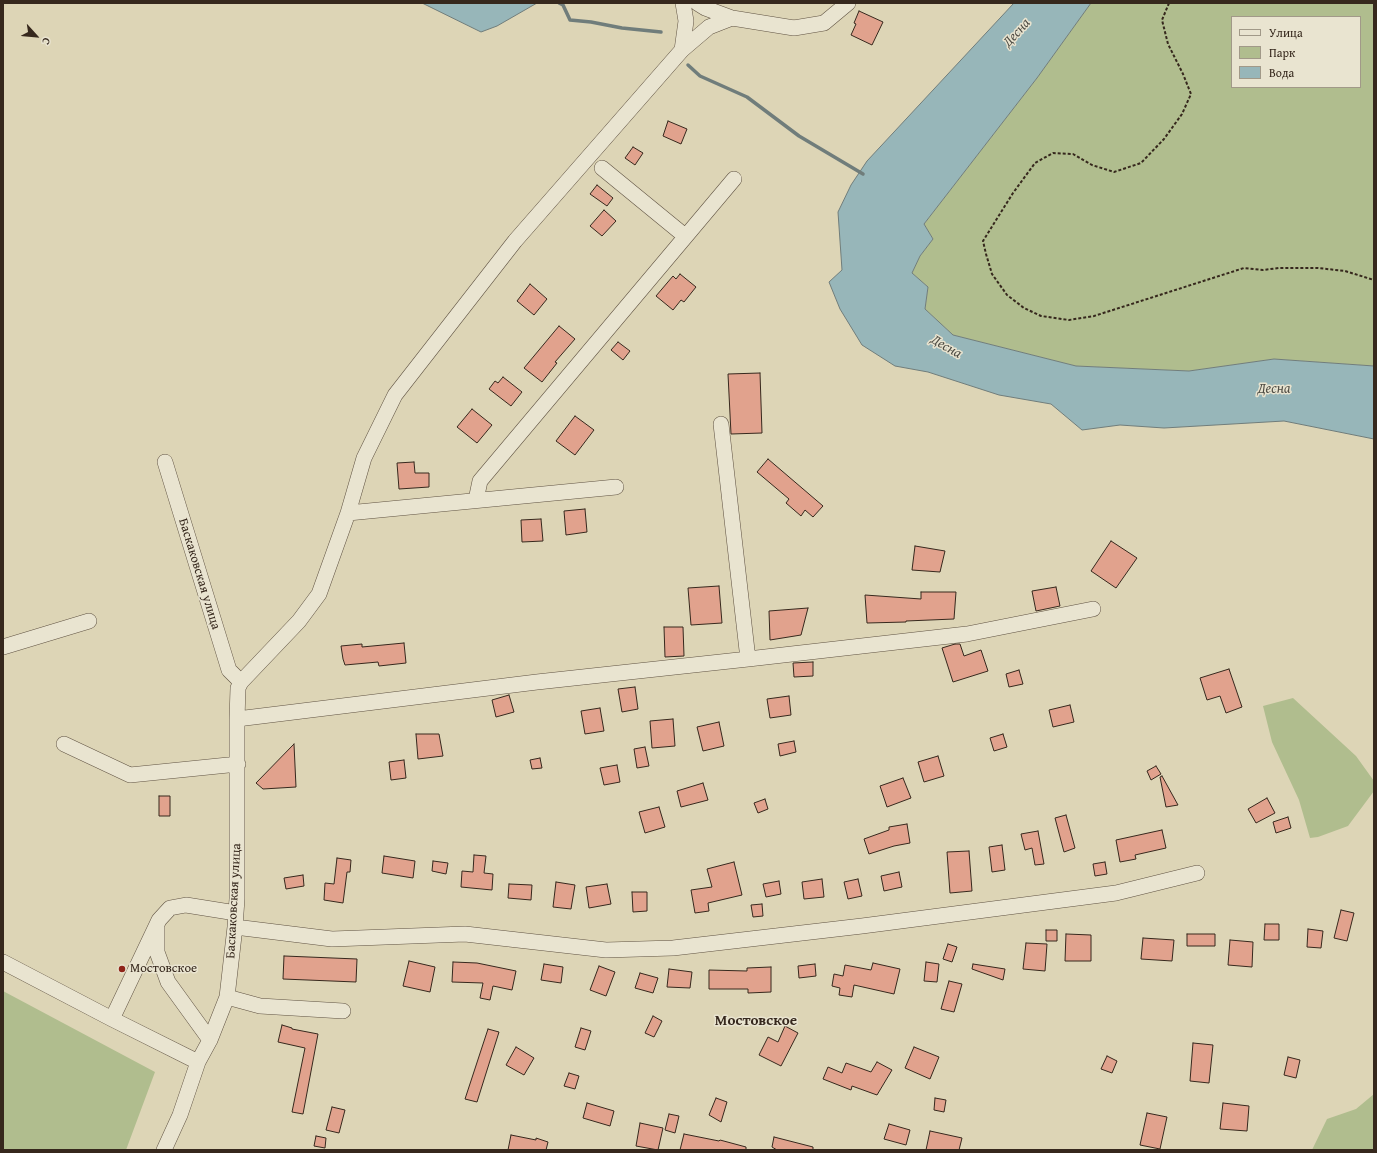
<!DOCTYPE html>
<html>
<head>
<meta charset="utf-8">
<style>
  body { margin:0 }
  #map { position:relative; width:1377px; height:1153px; overflow:hidden; background:#ddd5b6; font-family:"Gentium Book Plus",serif }
  canvas { display:block }
  .frame { position:absolute; inset:0; border:4px solid #36281d; pointer-events:none }
  .legend { position:absolute; left:1231px; top:16px; width:130px; height:72px; box-sizing:border-box; background:#e9e4d0; border:1px solid #a19988; margin:0; padding:5px 7px; list-style:none; font-size:12px; color:#36281d }
  .legend li { display:flex; align-items:center; gap:8px; height:20px }
  .legend b { width:20px; border:1px solid #a19988 }
  .north { position:absolute; left:16px; top:16px; width:40px; height:40px; -webkit-text-stroke:3px #e9e4d0; paint-order:stroke; rotate:117deg; font-size:11px; font-weight:700; line-height:16px; text-align:center; color:#36281d }
  .north::after { content:''; display:block; margin:auto; width:14px; height:18px; background:#36281d; clip-path:polygon(50% 0,100% 100%,50% 72%,0 100%) }
</style>
</head>
<body>
<div id="map">
<canvas width="1377" height="1153"></canvas>
<div class="frame"></div>
<ul class="legend">
<li><b style="height:5px;background:#e9e4d0"></b>Улица</li>
<li><b style="height:11px;background:#b0bd8e"></b>Парк</li>
<li><b style="height:11px;background:#97b6b9"></b>Вода</li>
</ul>
<div class="north">С</div>
</div>
<script>
const ctx = document.querySelector('canvas').getContext('2d');
ctx.lineJoin = 'round';
function fillPath(path, color) {
  ctx.fillStyle = color;
  ctx.fill(path, 'evenodd');
}
function toPath(rows) {
  const path = new Path2D();
  for (const r of rows) {
    path.moveTo(r[0], r[1]);
    for (let i = 2; i < r.length; i += 2) path.lineTo(r[i], r[i + 1]);
  }
  return path;
}
function trace(path, color, width, dash) {
  ctx.strokeStyle = color;
  ctx.lineWidth = width;
  ctx.lineCap = dash ? 'butt' : 'round';
  ctx.setLineDash(dash || []);
  ctx.stroke(path);
}
function drawText(font, color, halo, rows, align = 'center') {
  ctx.font = font + ' "Gentium Book Plus",serif';
  ctx.lineWidth = 3;
  ctx.setLineDash([]);
  ctx.textBaseline = 'middle';
  ctx.strokeStyle = halo;
  ctx.fillStyle = color;
  for (const [text, x, y, turn = 0] of rows) {
    ctx.save();
    ctx.translate(x, y);
    ctx.rotate((+turn || 0) * Math.PI / 180);
    ctx.textAlign = isNaN(turn) ? turn : align;
    if (halo) ctx.strokeText(text, 0, 0);
    ctx.fillText(text, 0, 0);
    ctx.restore();
  }
}
const green = toPath([
  [1091,3,1374,3,1374,366,1274,359,1189,371,1076,366,953,335,925,309,928,287,912,273,920,256,933,239,924,224,1037,78],
  [1232,17,1360,17,1360,87,1232,87],
  [1293,698,1356,756,1374,781,1374,791,1348,826,1318,837,1310,838,1299,800,1272,742,1263,706],
  [3,991,155,1072,126,1150,3,1150],
  [1374,1094,1374,1150,1312,1150,1327,1119,1356,1109]
]);
const water = toPath([
  [422,3,537,3,497,26,481,32,422,3],
  [1014,3,1091,3,1037,78,924,224,933,239,920,256,912,273,928,287,925,309,953,335,1076,366,1189,371,1274,359,1374,366,1374,439,1284,421,1164,428,1120,425,1082,430,1051,404,999,395,928,372,895,366,862,345,840,309,829,282,842,270,838,212,851,185,867,161,1014,3]
]);
const stream = toPath([
  [559,3,563,5,570,20,591,22,622,28,661,32],
  [688,65,700,76,747,97,799,136,863,174]
]);
const building = toPath([
  [859,11,883,22,872,45,851,35,856,24,854,23,859,11],
  [668,121,687,129,681,144,663,136,668,121],
  [633,147,643,153,635,165,625,158,633,147],
  [597,185,613,198,607,206,590,194,597,185],
  [604,210,616,221,602,236,590,226,604,210],
  [680,274,696,287,684,302,681,300,673,310,656,296,673,276,676,279,680,274],
  [530,284,547,299,534,315,517,301,530,284],
  [559,326,575,339,555,362,557,363,542,382,524,368,559,326],
  [618,342,630,351,623,360,611,350,618,342],
  [760,373,762,433,731,434,728,374,760,373],
  [503,377,522,392,511,406,489,389,495,381,498,383,503,377],
  [472,409,492,425,477,443,457,427,472,409],
  [575,416,594,430,575,455,556,441,575,416],
  [768,459,823,506,813,517,805,510,801,516,786,503,789,499,757,472,768,459],
  [414,462,415,473,429,473,429,487,399,489,397,463,414,462],
  [585,509,587,532,566,535,564,511,585,509],
  [541,519,543,541,522,542,521,520,541,519],
  [1111,541,1137,558,1116,588,1091,571,1111,541],
  [915,546,945,551,940,572,912,570,915,546],
  [719,586,722,623,691,625,688,588,719,586],
  [1056,587,1060,606,1036,611,1032,591,1056,587],
  [921,592,956,592,954,619,906,621,906,622,867,623,865,595,921,599,921,592],
  [808,608,801,635,770,640,769,611,808,608],
  [664,627,683,627,684,656,665,657,664,627],
  [404,643,406,663,379,666,378,662,345,665,343,659,341,646,362,644,362,647,404,643],
  [955,644,960,644,964,656,981,650,988,671,953,682,942,648,955,644],
  [813,662,813,676,794,677,793,663,813,662],
  [1229,669,1242,707,1226,713,1220,696,1207,700,1200,678,1229,669],
  [1019,670,1023,684,1009,687,1006,674,1019,670],
  [635,687,638,709,622,712,618,689,635,687],
  [509,695,514,712,496,717,492,700,509,695],
  [789,696,791,715,770,718,767,699,789,696],
  [1070,705,1074,722,1053,727,1049,710,1070,705],
  [600,708,604,731,585,734,581,711,600,708],
  [673,719,675,746,652,748,650,721,673,719],
  [719,722,724,746,703,751,697,727,719,722],
  [416,734,439,734,443,756,418,759,416,734],
  [1003,734,1007,747,994,751,990,738,1003,734],
  [794,741,796,752,780,756,778,744,794,741],
  [294,744,296,787,263,789,256,783,294,744],
  [645,747,649,766,637,768,634,749,645,747],
  [938,756,944,776,924,782,918,762,938,756],
  [540,758,542,768,532,769,530,760,540,758],
  [404,760,406,778,391,780,389,762,404,760],
  [617,765,620,782,604,785,600,768,617,765],
  [1156,766,1161,774,1151,780,1147,771,1156,766],
  [1162,776,1178,805,1166,807,1160,777,1162,776],
  [903,778,911,798,887,807,880,786,903,778],
  [703,783,708,800,681,807,677,791,703,783],
  [159,796,170,796,170,816,159,816,159,796],
  [1267,798,1275,813,1256,823,1248,809,1267,798],
  [765,799,768,809,758,813,754,803,765,799],
  [659,807,665,827,645,833,639,812,659,807],
  [1066,815,1075,848,1064,852,1055,818,1066,815],
  [1288,817,1291,828,1276,833,1273,822,1288,817],
  [907,824,910,843,894,846,869,854,864,839,889,830,889,827,907,824],
  [1162,830,1166,848,1135,855,1136,859,1120,862,1116,840,1162,830],
  [1038,831,1044,864,1035,865,1032,848,1025,850,1021,834,1038,831],
  [1002,845,1005,870,992,872,989,847,1002,845],
  [969,851,972,891,950,893,947,852,969,851],
  [474,855,486,856,484,873,493,874,492,890,461,887,462,871,473,872,474,855],
  [384,856,415,861,413,878,382,873,384,856],
  [337,858,351,860,350,872,347,872,343,903,324,900,325,883,334,884,337,858],
  [433,861,448,863,446,874,432,871,433,861],
  [734,862,742,895,708,903,709,911,695,913,691,890,712,887,707,869,734,862],
  [1105,862,1107,874,1095,876,1093,864,1105,862],
  [899,872,902,887,884,891,881,876,899,872],
  [303,875,304,886,286,889,284,878,303,875],
  [822,879,824,897,804,899,802,882,822,879],
  [858,879,862,896,848,899,844,882,858,879],
  [779,881,781,894,766,897,763,884,779,881],
  [556,882,575,885,571,909,553,907,556,882],
  [509,884,532,885,531,900,508,898,509,884],
  [607,884,611,904,589,908,586,887,607,884],
  [632,892,647,892,647,911,633,912,632,892],
  [762,904,763,916,753,917,751,905,762,904],
  [1341,910,1354,913,1347,941,1334,938,1341,910],
  [1265,924,1279,924,1279,940,1264,940,1265,924],
  [1308,929,1323,931,1321,948,1307,947,1308,929],
  [1046,930,1057,930,1057,941,1046,941,1046,930],
  [1066,934,1091,935,1091,961,1065,961,1066,934],
  [1187,934,1215,934,1215,946,1187,946,1187,934],
  [1143,938,1174,940,1172,961,1141,959,1143,938],
  [1230,940,1253,942,1252,967,1228,965,1230,940],
  [1026,943,1047,944,1045,971,1023,969,1026,943],
  [948,944,957,947,952,962,943,959,948,944],
  [284,956,357,959,356,982,283,979,284,956],
  [409,961,435,967,430,992,403,986,409,961],
  [453,962,477,963,516,971,512,990,493,986,490,1000,480,998,483,983,452,982,453,962],
  [926,962,939,964,937,982,924,981,926,962],
  [873,963,900,969,894,994,854,985,852,997,839,995,840,988,832,986,834,974,843,976,845,965,871,970,873,963],
  [544,964,563,967,561,983,541,980,544,964],
  [815,964,816,976,799,978,798,966,815,964],
  [973,964,1005,969,1003,980,972,969,973,964],
  [599,966,615,972,606,996,590,990,599,966],
  [771,967,771,992,748,993,748,989,709,989,709,970,747,971,747,968,771,967],
  [669,969,692,972,690,988,667,987,669,969],
  [640,973,658,978,653,993,635,988,640,973],
  [949,981,962,984,954,1012,941,1009,949,981],
  [653,1016,662,1021,654,1037,645,1033,653,1016],
  [282,1025,292,1028,292,1029,318,1034,303,1114,292,1112,305,1048,278,1042,282,1025],
  [785,1026,798,1033,781,1066,759,1055,768,1037,778,1042,785,1026],
  [581,1028,591,1031,585,1050,575,1047,581,1028],
  [488,1029,499,1032,477,1102,465,1099,488,1029],
  [1193,1043,1213,1045,1209,1083,1190,1081,1193,1043],
  [516,1047,534,1058,524,1075,506,1065,516,1047],
  [914,1047,939,1057,930,1079,905,1068,914,1047],
  [1107,1056,1117,1061,1112,1073,1101,1069,1107,1056],
  [1288,1057,1300,1060,1296,1078,1284,1075,1288,1057],
  [877,1062,892,1070,877,1095,852,1086,851,1090,823,1079,828,1067,842,1073,846,1063,871,1072,877,1062],
  [569,1073,579,1076,575,1089,564,1086,569,1073],
  [716,1098,727,1102,721,1122,709,1115,716,1098],
  [935,1098,946,1100,944,1112,934,1110,935,1098],
  [587,1103,614,1111,610,1126,583,1118,587,1103],
  [1223,1103,1249,1106,1247,1131,1220,1129,1223,1103],
  [332,1107,345,1110,339,1133,326,1130,332,1107],
  [1147,1113,1167,1117,1160,1149,1140,1145,1147,1113],
  [669,1114,679,1116,675,1133,665,1130,669,1114],
  [640,1123,663,1128,658,1150,636,1146,640,1123],
  [889,1124,910,1130,906,1145,884,1139,889,1124],
  [930,1131,962,1138,959,1150,926,1150,930,1131],
  [684,1134,719,1141,720,1140,746,1147,746,1150,680,1150,684,1134],
  [511,1135,536,1140,536,1138,548,1142,546,1150,508,1150,511,1135],
  [316,1136,326,1138,325,1148,314,1146,316,1136],
  [774,1137,813,1147,813,1150,777,1150,772,1147,774,1137]
]);
const path = toPath([
  [1169,3,1162,20,1168,44,1183,74,1191,94,1182,114,1164,139,1141,163,1114,172,1092,165,1073,154,1053,153,1035,163,1013,193,983,241,986,254,992,274,1007,295,1024,308,1041,316,1069,320,1094,316,1244,268,1263,270,1279,268,1318,268,1345,271,1374,280]
]);
const minor = toPath([
  [697,3,705,8,732,18,794,28,824,23,848,3],
  [682,50,686,21,683,3],
  [602,168,685,236],
  [165,462,229,670,241,682],
  [476,500,480,481,734,179],
  [348,513,616,487],
  [3,647,89,621],
  [748,659,967,634,1093,609],
  [237,719,537,682,748,659,721,424],
  [64,744,130,775,238,764],
  [157,927,157,952,168,982,210,1040],
  [235,927,332,939,465,934,606,950,673,948,862,926,1116,893,1197,873],
  [3,962,112,1019,198,1062],
  [227,997,260,1006,343,1011],
  [112,1019,159,920,170,908,186,905,236,913],
  [164,1150,180,1115,198,1062,210,1040,227,997,235,927,237,899,237,719,238,688,241,682,299,621,319,594,348,513,364,458,395,395,515,241,682,50,709,27,732,18]
]);
const markers = [
  [122,969,4,"#8f2418"]
];
const streetNames = [
  ["Баскаковская улица",199,574,73],
  ["Баскаковская улица",234,901,-87]
];
const poiNames = [
  ["Мостовское",130,969]
];
const waterNames = [
  ["Десна",1017,33,-48],
  ["Десна",946,347,30],
  ["Десна",1274,389]
];
const quarterNames = [
  ["Мостовское",756,1021]
];
fillPath(green, '#b0bd8e');
fillPath(water, '#97b6b9');
trace(water, '#707d7b', 1);
trace(stream, '#707d7b', 3.5);
fillPath(building, '#e1a28d');
trace(building, '#36281d', 1);
trace(minor, '#605343', 16);
trace(path, '#36281d', 2, [3, 2]);
trace(minor, '#e9e4d0', 15);
for (const [x, y, r, color] of markers) {
  const dot = new Path2D();
  dot.arc(x, y, r, 0, 2 * Math.PI);
  ctx.fillStyle = color;
  ctx.fill(dot);
  trace(dot, '#e9e4d0', 1.5);
}
drawText('13px', '#36281d', '#e9e4d0', streetNames);
drawText('13px', '#36281d', '#e9e4d0', poiNames, 'left');
drawText('italic 14px', '#4e4c44', '#e9e4d0', waterNames);
drawText('bold 15px', '#36281d', '#e9e4d0', quarterNames);
</script>
</body>
</html>
